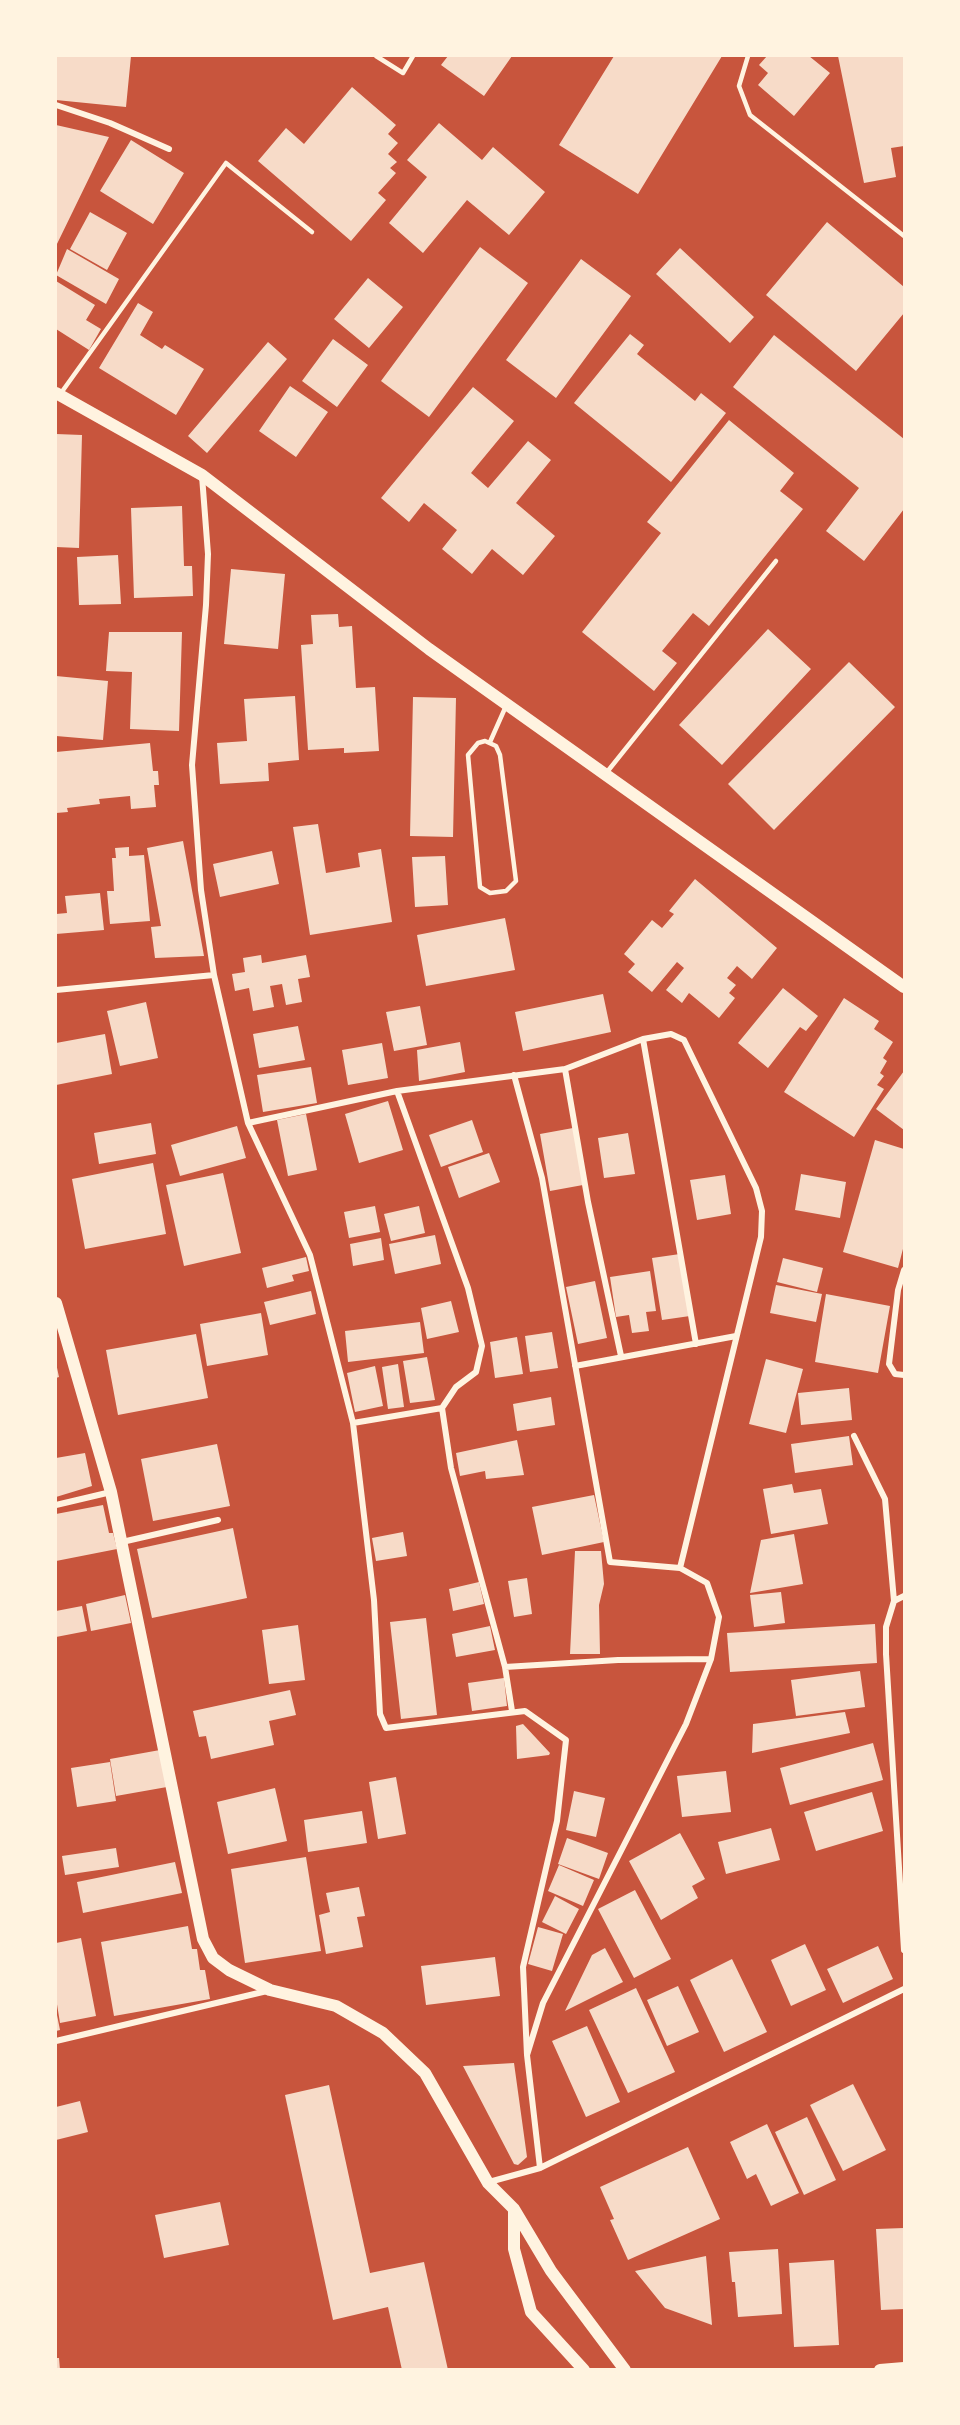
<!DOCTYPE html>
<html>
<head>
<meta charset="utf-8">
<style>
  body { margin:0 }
  #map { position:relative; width:960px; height:2425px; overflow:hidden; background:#c8553d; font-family:"Times New Roman",serif }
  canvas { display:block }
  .frame { position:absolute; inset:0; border:57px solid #fff3e0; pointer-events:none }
</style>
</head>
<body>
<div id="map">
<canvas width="960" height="2425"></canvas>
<div class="frame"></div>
</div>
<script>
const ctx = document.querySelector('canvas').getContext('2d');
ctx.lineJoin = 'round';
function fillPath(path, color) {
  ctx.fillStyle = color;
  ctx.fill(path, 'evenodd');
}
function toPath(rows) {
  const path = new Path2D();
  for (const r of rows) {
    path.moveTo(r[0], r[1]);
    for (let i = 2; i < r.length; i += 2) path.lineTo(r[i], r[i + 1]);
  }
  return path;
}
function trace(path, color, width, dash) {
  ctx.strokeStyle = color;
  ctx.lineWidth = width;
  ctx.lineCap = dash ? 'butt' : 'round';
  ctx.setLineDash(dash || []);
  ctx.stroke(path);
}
const building = toPath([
  [56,56,131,56,126,107,56,100],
  [448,56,512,56,484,96,441,65],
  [614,56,722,56,638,194,559,145],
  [767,56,809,56,830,73,794,116,758,85,768,73,759,65],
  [838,56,904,56,904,146,891,148,896,177,864,183],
  [352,87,396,125,388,134,398,143,388,154,397,162,390,168,396,173,378,193,386,200,351,241,258,161,286,128,304,144],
  [439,123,482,160,493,147,545,192,509,235,467,200,423,253,389,223,427,177,407,160],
  [56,125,109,137,56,246],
  [131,140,184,173,153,224,100,191],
  [90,212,127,233,107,270,70,249],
  [827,222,904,287,904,313,856,371,766,295],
  [480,247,528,283,429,417,381,381],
  [680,248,754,317,730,343,656,274],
  [67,249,119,279,106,304,56,275],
  [581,259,631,296,556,398,506,360],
  [368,278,403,307,369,348,334,319],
  [56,281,95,305,86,320,101,329,89,350,56,329],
  [138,303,153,312,140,335,162,349,165,345,204,369,176,415,99,368],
  [630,334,644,345,637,354,695,401,701,393,726,413,671,482,574,403],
  [774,335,904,439,904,509,864,561,826,531,859,488,733,387],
  [333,339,368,365,337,407,302,381],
  [268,342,287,359,207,453,188,436],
  [290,386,328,412,296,457,259,431],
  [473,387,514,421,471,473,488,488,528,441,551,460,516,503,555,536,523,575,492,549,472,574,442,549,457,530,424,503,409,522,381,498],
  [729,420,794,473,780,491,803,509,709,626,693,613,662,651,677,663,654,691,582,632,661,533,647,522],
  [56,434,82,435,79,548,56,547],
  [182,506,184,566,192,566,193,596,134,598,131,508],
  [118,555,121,604,79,605,77,557],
  [231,569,285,574,278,649,224,644],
  [338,614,339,627,352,626,356,688,375,687,379,751,344,753,344,748,308,750,301,645,313,644,311,615],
  [768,629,811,669,722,765,679,725],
  [109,632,182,632,179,731,130,729,132,672,106,671],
  [849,662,895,707,774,830,728,784],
  [56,676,108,681,103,740,56,736],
  [295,696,299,760,268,763,269,781,220,784,217,743,247,741,244,699],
  [413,697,456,698,453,837,410,836],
  [150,743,153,771,158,771,159,785,154,785,156,807,131,809,130,796,99,799,100,804,67,808,68,812,56,813,56,752],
  [318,824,326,873,360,867,358,853,381,849,392,922,310,935,293,827],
  [183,841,204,956,155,958,151,927,161,926,147,848],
  [129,847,129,856,144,855,150,921,110,924,107,891,114,891,112,858,116,858,115,848],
  [272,851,279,884,220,897,213,864],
  [445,856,448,905,415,907,412,857],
  [695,879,777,948,752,979,737,966,727,978,736,985,729,993,735,998,719,1018,689,993,682,1003,666,990,684,968,677,962,652,992,628,972,635,964,624,954,652,920,662,928,674,914,669,911],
  [100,893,104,930,56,934,56,914,67,913,65,896],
  [505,918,515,970,426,986,417,935],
  [261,955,262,963,306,955,310,977,298,979,302,1002,286,1005,282,984,270,986,274,1007,253,1011,249,988,235,991,232,974,245,972,243,958],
  [783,988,818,1016,806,1031,800,1027,768,1068,738,1043],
  [603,994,611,1032,523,1051,515,1012],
  [844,998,879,1021,874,1029,893,1042,883,1058,887,1061,880,1073,884,1076,877,1085,884,1089,854,1137,784,1092],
  [146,1002,158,1058,120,1066,107,1011],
  [420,1006,427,1045,394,1051,386,1012],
  [298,1026,305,1060,259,1068,253,1034],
  [105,1034,112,1074,56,1085,56,1043],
  [460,1042,465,1072,419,1081,417,1050],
  [382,1043,388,1078,348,1085,342,1050],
  [311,1067,317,1103,263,1112,257,1075],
  [904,1071,904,1130,876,1109],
  [388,1101,403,1150,359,1163,345,1114],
  [306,1114,317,1170,288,1176,277,1120],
  [472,1120,483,1152,441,1167,429,1135],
  [151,1123,156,1154,99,1164,94,1133],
  [237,1126,246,1158,180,1176,171,1145],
  [573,1128,583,1185,550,1191,540,1134],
  [628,1133,635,1174,604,1178,598,1138],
  [875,1140,904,1149,904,1245,898,1268,843,1252],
  [489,1153,500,1182,459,1198,448,1167],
  [153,1163,166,1234,85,1249,72,1179],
  [223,1173,241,1253,184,1266,166,1185],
  [801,1174,846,1182,840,1218,795,1210],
  [725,1175,731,1214,697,1220,690,1180],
  [375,1206,380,1232,349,1238,344,1212],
  [419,1206,425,1233,391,1241,384,1214],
  [435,1235,441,1264,395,1274,389,1244],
  [381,1238,384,1260,353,1266,350,1244],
  [680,1254,690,1316,662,1320,652,1258],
  [306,1257,309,1271,292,1275,294,1281,267,1288,262,1268],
  [783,1258,823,1268,817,1292,777,1282],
  [650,1271,656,1311,646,1312,649,1331,632,1333,629,1315,616,1317,610,1277],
  [595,1281,607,1338,578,1344,566,1287],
  [776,1285,822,1294,816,1322,770,1313],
  [311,1291,316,1314,270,1325,264,1302],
  [826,1294,890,1306,878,1373,815,1362],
  [451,1301,459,1332,427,1339,421,1308],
  [261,1313,268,1355,207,1366,200,1324],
  [420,1322,424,1353,348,1362,345,1331],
  [552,1332,558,1368,530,1372,525,1336],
  [196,1334,208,1398,118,1415,106,1350],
  [517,1337,523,1374,495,1378,490,1342],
  [427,1357,435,1400,410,1403,403,1361],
  [766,1359,803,1369,786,1433,749,1424],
  [56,1363,59,1377,56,1378],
  [398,1364,404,1407,388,1409,382,1367],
  [375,1366,383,1406,355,1412,347,1373],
  [849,1388,852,1420,801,1425,798,1393],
  [551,1397,555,1425,517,1431,513,1404],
  [849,1436,853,1465,795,1473,791,1444],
  [517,1440,524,1475,486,1479,485,1471,460,1476,456,1453],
  [217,1444,230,1506,153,1521,141,1459],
  [85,1453,92,1486,56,1497,56,1458],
  [792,1484,794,1493,821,1489,828,1524,771,1534,763,1489],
  [594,1495,604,1542,542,1555,532,1507],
  [103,1505,109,1533,113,1533,117,1549,56,1561,56,1514],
  [233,1528,247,1598,152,1618,137,1549],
  [403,1532,407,1556,376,1561,372,1538],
  [794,1534,803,1584,750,1593,761,1540],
  [575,1551,601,1551,604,1584,599,1605,600,1654,570,1654],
  [527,1578,532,1614,514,1617,508,1581],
  [479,1582,484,1604,453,1611,449,1589],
  [781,1592,785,1623,754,1627,750,1595],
  [125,1595,131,1623,91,1631,86,1604],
  [82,1606,87,1631,56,1637,56,1611],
  [426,1618,437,1715,401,1719,390,1622],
  [875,1624,877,1663,730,1672,727,1633],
  [298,1625,305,1680,269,1684,262,1630],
  [490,1626,495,1650,456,1657,452,1634],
  [860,1671,865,1707,796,1716,791,1680],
  [504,1678,507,1706,472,1711,468,1683],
  [290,1690,296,1715,269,1721,274,1745,211,1759,206,1736,199,1737,193,1711],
  [845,1712,850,1733,752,1753,753,1724],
  [523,1724,550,1753,549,1755,517,1759,516,1726],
  [873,1743,883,1780,790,1805,780,1768],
  [160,1750,167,1787,116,1796,110,1759],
  [110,1762,116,1801,77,1807,71,1768],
  [726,1771,731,1812,682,1817,677,1776],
  [396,1777,406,1834,378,1839,369,1782],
  [275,1788,287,1841,228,1854,217,1802],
  [574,1791,605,1798,596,1837,566,1830],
  [872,1792,883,1831,816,1851,804,1812],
  [362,1811,367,1843,308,1852,304,1820],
  [771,1828,780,1860,726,1874,718,1842],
  [680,1833,705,1879,692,1886,698,1898,661,1920,629,1861],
  [567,1838,608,1853,599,1879,558,1864],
  [116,1848,119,1867,65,1875,62,1856],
  [306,1857,321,1951,245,1963,231,1869],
  [175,1862,182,1893,83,1913,77,1882],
  [559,1865,594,1880,583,1906,548,1891],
  [359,1887,365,1916,357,1917,363,1947,326,1954,319,1915,330,1912,326,1893],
  [635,1890,671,1959,634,1978,598,1909],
  [555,1896,579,1909,566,1934,542,1922],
  [188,1926,192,1949,197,1949,200,1970,205,1970,210,1999,114,2016,101,1942],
  [538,1927,563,1934,552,1971,528,1964],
  [81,1938,96,2016,60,2023,56,1998,56,1943],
  [805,1944,826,1990,791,2006,771,1960],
  [878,1946,893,1979,843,2003,827,1969],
  [605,1948,623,1982,565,2011,592,1955],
  [495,1957,500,1996,426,2005,421,1966],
  [732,1959,767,2032,724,2052,690,1980],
  [678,1986,699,2032,667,2046,647,2000],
  [636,1988,675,2072,628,2093,589,2010],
  [56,2010,60,2030,56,2031],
  [587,2026,620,2102,586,2117,552,2041],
  [514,2063,527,2157,518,2165,514,2164,463,2066],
  [853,2084,886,2150,843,2171,810,2105],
  [329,2085,370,2273,424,2262,448,2370,402,2370,388,2307,333,2320,285,2095],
  [80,2101,88,2132,56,2140,56,2107],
  [807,2117,836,2180,804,2195,775,2132],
  [767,2124,799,2193,771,2206,756,2174,747,2179,730,2142],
  [688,2147,720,2219,628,2260,610,2220,614,2219,600,2187],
  [220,2202,229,2245,164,2258,155,2215],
  [904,2228,904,2309,881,2310,876,2229],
  [778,2249,782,2314,738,2317,735,2282,732,2282,729,2252],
  [706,2256,712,2325,665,2308,635,2271],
  [834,2260,839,2345,794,2347,789,2263],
  [56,2358,59,2358,60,2370,56,2370]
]);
const service = toPath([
  [376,56,403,73,413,56],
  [748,56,739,86,750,115,904,236],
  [61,393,226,163,312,232],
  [485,741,496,746,500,755,516,881,506,891,490,893,480,887,468,755,478,743,485,741],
  [490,742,506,706],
  [607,772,776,561]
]);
const minor = toPath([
  [56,105,110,123,169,149],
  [202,476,208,554,206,605,192,765,201,890,214,975,248,1123,310,1255,353,1423,374,1600,380,1714,386,1728,525,1711,566,1740,557,1821,523,1967,527,2055],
  [56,990,214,975],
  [643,1039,696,1344],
  [565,1069,588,1202,621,1356],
  [514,1075,542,1178,610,1562,680,1568],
  [248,1123,397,1091,565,1069,643,1039,671,1034,684,1040,756,1188,762,1211,761,1237,680,1568,707,1583,719,1617,711,1659,686,1724,543,2003,527,2055,540,2168],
  [904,1270,898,1290,889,1364,895,1374,904,1375],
  [575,1366,736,1336],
  [442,1408,451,1468,505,1667,512,1711],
  [353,1423,442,1408,456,1387,476,1372,482,1346,468,1288,397,1091],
  [854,1436,885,1499,894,1601,886,1627,886,1654,904,1950],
  [56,1505,111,1492],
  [122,1542,218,1520],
  [894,1601,904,1596],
  [505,1667,618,1660,711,1659],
  [56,2041,267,1991],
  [489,2182,540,2168,904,1989]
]);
const secondary = toPath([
  [56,393,202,475,429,649,904,987],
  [56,1303,111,1492,203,1939,213,1958,229,1970,270,1990,336,2006,383,2033,425,2073,488,2183,514,2209,551,2271,625,2370],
  [514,2210,514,2249,531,2312,584,2370],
  [880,2370,904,2368]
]);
fillPath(building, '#f7dbc8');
trace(service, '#fff3e0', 4.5);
trace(minor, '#fff3e0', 6);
trace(secondary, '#fff3e0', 12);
</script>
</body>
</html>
